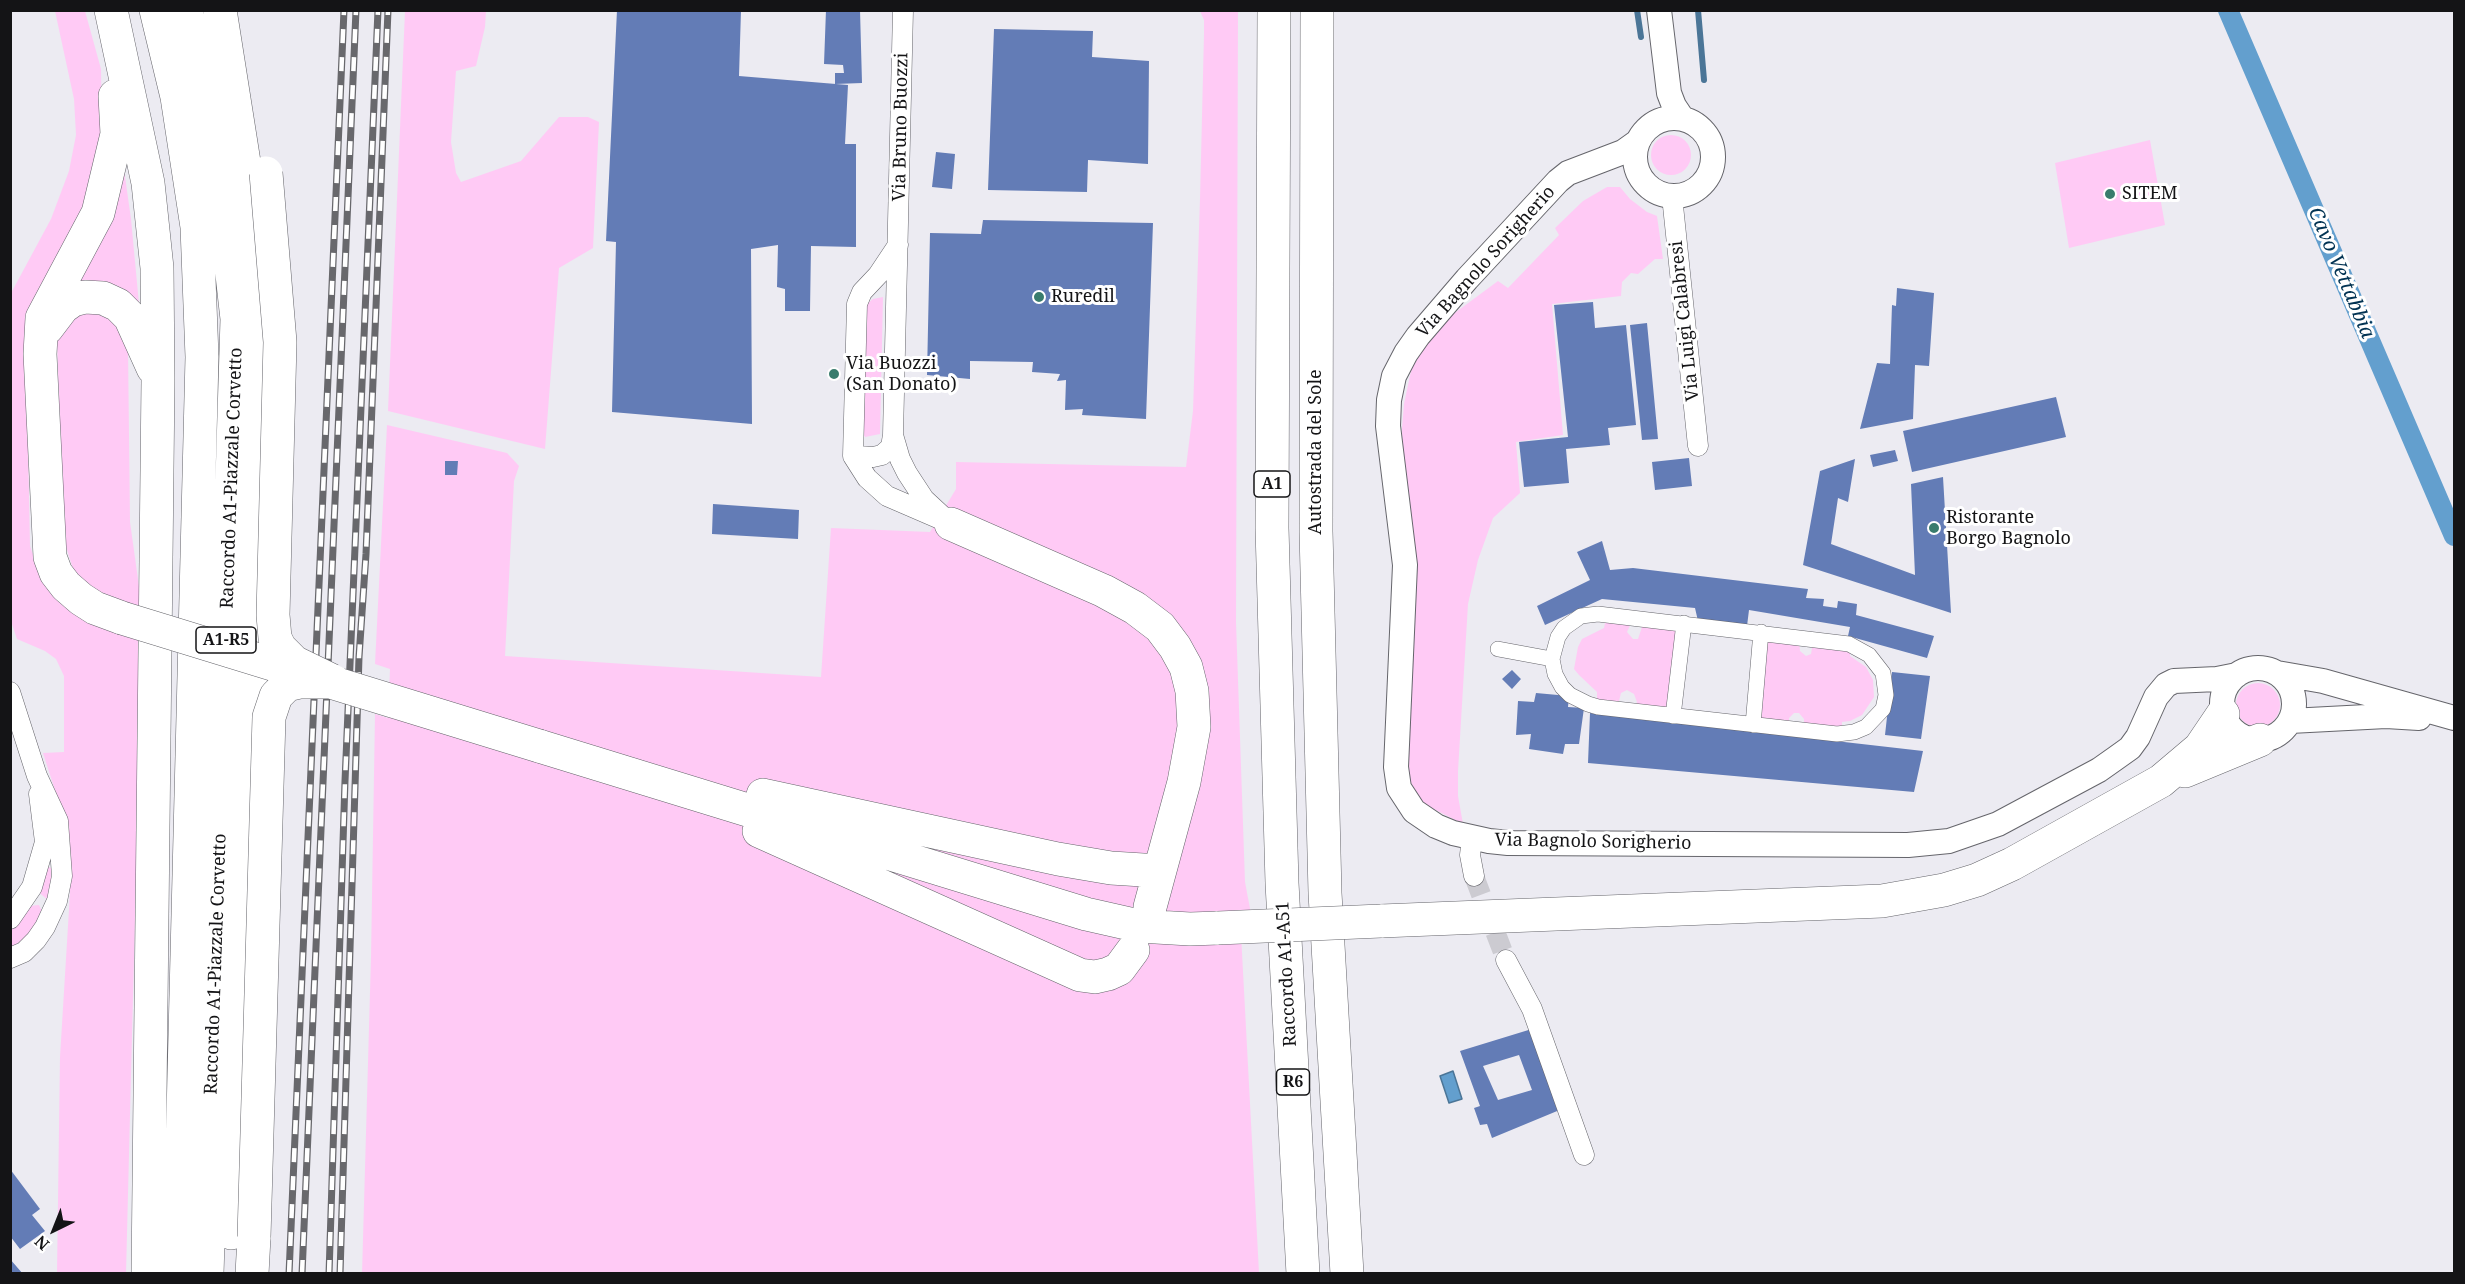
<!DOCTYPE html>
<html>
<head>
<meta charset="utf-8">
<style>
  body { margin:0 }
  #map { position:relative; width:2465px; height:1284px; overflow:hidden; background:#ecebf2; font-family:"Noto Serif",serif }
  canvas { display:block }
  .frame { position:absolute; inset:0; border:12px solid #141416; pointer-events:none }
  .north { position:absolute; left:24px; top:1200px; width:60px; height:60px; -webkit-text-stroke:4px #fff; paint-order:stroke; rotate:223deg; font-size:16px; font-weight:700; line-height:24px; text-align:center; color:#141416 }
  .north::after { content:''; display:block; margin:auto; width:21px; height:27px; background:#141416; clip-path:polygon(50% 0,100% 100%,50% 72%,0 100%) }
</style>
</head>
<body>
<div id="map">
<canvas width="2465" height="1284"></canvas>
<div class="frame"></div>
<div class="north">N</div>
</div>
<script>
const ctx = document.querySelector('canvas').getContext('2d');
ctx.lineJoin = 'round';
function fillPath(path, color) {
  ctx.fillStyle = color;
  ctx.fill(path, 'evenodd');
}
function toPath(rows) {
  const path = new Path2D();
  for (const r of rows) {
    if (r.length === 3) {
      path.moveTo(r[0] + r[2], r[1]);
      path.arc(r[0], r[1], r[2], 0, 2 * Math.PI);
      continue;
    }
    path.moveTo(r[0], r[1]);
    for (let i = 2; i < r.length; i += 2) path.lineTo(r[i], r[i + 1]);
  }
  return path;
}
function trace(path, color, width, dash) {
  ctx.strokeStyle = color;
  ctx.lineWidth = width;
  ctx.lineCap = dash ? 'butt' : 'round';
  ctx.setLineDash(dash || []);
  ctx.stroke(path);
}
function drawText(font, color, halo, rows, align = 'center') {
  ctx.font = font + ' "Noto Serif",serif';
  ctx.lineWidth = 6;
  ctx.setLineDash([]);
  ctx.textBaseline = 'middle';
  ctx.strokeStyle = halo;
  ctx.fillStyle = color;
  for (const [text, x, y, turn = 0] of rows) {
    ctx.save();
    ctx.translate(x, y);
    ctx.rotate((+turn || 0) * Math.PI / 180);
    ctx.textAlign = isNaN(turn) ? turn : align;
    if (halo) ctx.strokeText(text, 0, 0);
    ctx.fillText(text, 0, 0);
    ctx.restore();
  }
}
const green = toPath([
  [55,11,85,11,101,69,102,141,27,396,30,546,42,581,62,605,86,619,142,640,126,1273,57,1273,60,1057,70,893,63,815,43,753,64,752,64,676,56,659,45,651,17,639,11,621,10,295,51,219,69,171,76,135,74,99],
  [405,11,486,11,485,27,476,66,456,71,451,142,456,173,461,182,521,161,559,117,588,117,599,122,593,248,559,268,545,449,388,411],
  [1200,11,1238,11,1236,622,1245,882,1251,914,1240,915,1259,1273,362,1274,371,957,375,714,388,718,390,669,375,664,387,425,507,453,519,466,514,481,505,656,821,677,831,528,930,532,956,489,956,462,1186,467,1193,411,1200,199,1204,34,1204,20],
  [1671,155,20],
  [2150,140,2165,225,2069,248,2055,163],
  [120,141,131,219,139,304,68,291],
  [1607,187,1620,187,1630,199,1647,212,1657,216,1663,259,1655,259,1638,274,1631,273,1622,282,1621,296,1552,304,1563,435,1516,442,1520,493,1493,518,1478,560,1468,604,1458,771,1458,796,1463,824,1424,804,1415,793,1409,777,1402,428,1404,404,1411,371,1423,347,1438,329,1452,315,1498,281,1508,288,1559,235,1555,228,1583,201],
  [883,297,880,434,865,437,862,431,864,306,873,299],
  [72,312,112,312,128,348,130,522,142,608,106,597,86,584,74,572,63,537,57,338],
  [1606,618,1632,621,1627,632,1633,639,1638,639,1643,624,1681,627,1671,711,1635,707,1637,702,1634,694,1627,690,1621,693,1618,705,1597,701,1597,692,1579,675,1574,669,1578,647,1582,639,1604,628],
  [1763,636,1799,640,1800,651,1806,656,1811,654,1813,642,1851,647,1850,656,1866,667,1873,680,1874,697,1862,715,1850,721,1842,722,1842,731,1804,725,1804,719,1799,713,1794,713,1789,718,1789,724,1755,722],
  [2258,705,22],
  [43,865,51,868,51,890,48,900,37,891],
  [39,905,43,913,29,935,11,948,11,929,20,911,29,906]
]);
const water = toPath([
  [1453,1071,1462,1099,1449,1103,1440,1076,1453,1071]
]);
const stream = toPath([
  [1637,10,1641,37],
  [1698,10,1704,80]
]);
const canal = toPath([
  [2228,10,2454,536]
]);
const building = toPath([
  [617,10,741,10,739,76,848,85,845,144,856,144,856,247,811,246,810,311,785,311,785,289,777,287,778,245,751,249,752,424,612,412,616,242,606,241],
  [826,10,860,10,862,83,835,84,835,73,844,73,843,65,824,64],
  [994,29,1093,31,1092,57,1149,61,1148,164,1088,160,1087,192,988,190],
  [936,152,955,154,952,189,932,187],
  [983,220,1153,223,1146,419,1082,415,1083,409,1065,410,1066,380,1057,381,1060,374,1032,372,1033,362,970,361,970,379,927,375,930,233,981,234],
  [1897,288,1934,293,1929,366,1915,365,1913,419,1860,429,1877,363,1890,364,1892,305,1896,306],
  [1593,302,1595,328,1626,325,1636,425,1608,428,1610,445,1566,449,1569,483,1524,487,1519,442,1568,437,1554,305],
  [1647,323,1658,439,1642,440,1630,325],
  [2056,397,2066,437,1912,472,1903,431],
  [1895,450,1898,461,1873,467,1870,455],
  [1689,458,1692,486,1655,490,1652,462],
  [1855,459,1848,502,1838,498,1831,544,1915,575,1911,484,1943,477,1951,613,1803,565,1820,471],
  [445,461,458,461,457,475,445,475],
  [713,504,799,510,798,539,712,534],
  [1602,541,1610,570,1633,568,1808,589,1806,598,1824,599,1823,606,1837,608,1838,601,1857,604,1856,615,1934,636,1927,658,1848,636,1850,627,1749,610,1747,626,1698,621,1695,608,1602,599,1545,625,1537,606,1590,580,1577,552],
  [1512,670,1521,679,1512,689,1502,679],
  [1892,672,1930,676,1921,739,1885,735],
  [1536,693,1569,696,1568,707,1584,708,1579,744,1565,744,1563,754,1529,749,1531,734,1516,735,1518,701,1534,702],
  [1590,713,1923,751,1914,792,1588,763],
  [1535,1028,1562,1109,1492,1138,1487,1124,1480,1125,1474,1108,1480,1106,1460,1051],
  [1519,1055,1532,1090,1498,1100,1483,1066],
  [10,1169,40,1209,32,1215,45,1231,20,1249,10,1236],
  [10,1259,23,1274,10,1274]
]);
const minorTunnel = toPath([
  [1474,876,1506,960]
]);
const pedestrian = toPath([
  [1598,614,1849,644,1869,655,1883,673,1886,695,1883,709,1866,727,1854,732,1837,734,1598,707,1588,704,1570,695,1562,687,1555,674,1552,659,1558,637,1564,628,1581,616,1598,614],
  [1498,649,1552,659],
  [1673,716,1684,623],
  [1753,725,1761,632]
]);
const minor = toPath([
  [903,10,893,435,900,459,907,473,924,499,951,524],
  [1672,196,1698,446],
  [898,245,878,275,862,292,857,304,853,456,867,478,887,496,938,518],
  [853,456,873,457,882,455,891,447,893,435],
  [10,692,37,776,58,821,62,876,57,901,45,927,36,940,24,952,10,958],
  [1472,838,1470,855,1474,876],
  [10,919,32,887,45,842,39,794],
  [1506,960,1532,1009,1584,1155]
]);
const tertiary = toPath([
  [1659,10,1669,93,1674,106,1682,118],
  [1674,157,39],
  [1637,142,1623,152,1568,173,1558,181,1467,279,1418,336,1406,353,1394,376,1389,400,1388,426,1405,565,1396,767,1399,788,1414,811,1436,826,1453,833,1489,841,1508,843,1908,845,1949,841,1998,824,2099,770,2116,758,2130,748,2138,737,2156,697,2166,685,2174,681,2217,679,2237,675],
  [2258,704,36],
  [2277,673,2323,681,2454,718],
  [2290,721,2386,716,2419,718]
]);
const motorway = toPath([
  [111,10,148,183,157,268,158,381,148,1274],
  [156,10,177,97,197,227,202,357,179,1274],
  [186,10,218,150,237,319,207,1274],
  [220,10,246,175,262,350,258,613,236,1077,231,1233],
  [1274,10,1272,528,1282,883,1303,1274],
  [1317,10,1316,531,1325,893,1347,1274],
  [115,96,117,134,98,213,42,318,40,354,50,557,56,573,66,586,81,599,95,608,122,618],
  [47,328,63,307,73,300,85,297,103,298,118,305,130,317,153,368],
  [951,524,1104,591,1135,608,1160,627,1175,647,1186,667,1192,691,1194,727,1184,782,1150,907],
  [539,746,1086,914,1139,926,1190,929,1218,928],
  [2185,771,2260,740],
  [763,795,1058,859,1111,868,1159,871],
  [759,831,1080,975,1095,977,1108,974,1119,969,1133,950],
  [1381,921,1882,901,1944,890,1977,880,2012,864,2161,781,2200,748,2223,714],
  [252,1274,254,1237]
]);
const rail = toPath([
  [289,1274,344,10],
  [302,1274,356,10],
  [329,1274,345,781,378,10],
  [340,1274,359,657,366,554,388,10]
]);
const motorwayBridge = toPath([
  [266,173,280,342,273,615,275,638,280,648,294,662,331,680],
  [122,618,539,746],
  [1218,928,1381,921],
  [254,1237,269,717,276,696,287,685,300,682,335,682]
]);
const markers = [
  [2110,194,6,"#397c6d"],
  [1039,297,6,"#397c6d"],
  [834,374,6,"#397c6d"],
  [1934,528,6,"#397c6d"]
];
const shields = [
  [1272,484,36],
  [226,640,60],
  [1293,1082,33]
];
const shieldNames = [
  ["A1",1272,484],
  ["A1-R5",226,640],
  ["R6",1293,1082]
];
const streetNames = [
  ["Via Bruno Buozzi",901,127,-89],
  ["Via Bagnolo Sorigherio",1486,262,-48],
  ["Via Luigi Calabresi",1685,321,-96],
  ["Autostrada del Sole",1316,452,-90],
  ["Raccordo A1-Piazzale Corvetto",232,478,-88],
  ["Via Bagnolo Sorigherio",1593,842,1],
  ["Raccordo A1-Piazzale Corvetto",216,964,-88],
  ["Raccordo A1-A51",1287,974,-93]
];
const poiNames = [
  ["SITEM",2122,194],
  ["Ruredil",1051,297],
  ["Via Buozzi",846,364],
  ["(San Donato)",846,385],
  ["Ristorante",1946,518],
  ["Borgo Bagnolo",1946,539]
];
const waterNames = [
  ["Cavo Vettabbia",2341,273,67]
];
fillPath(green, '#ffcaf5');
fillPath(water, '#639fce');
trace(water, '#4b7597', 1.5);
trace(stream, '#4b7597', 6);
trace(canal, '#639fce', 20);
fillPath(building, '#637cb6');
trace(minorTunnel, '#cccbd1', 20, [20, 10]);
trace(pedestrian, '#65656b', 16);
trace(minor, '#65656b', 21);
trace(tertiary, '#65656b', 26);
trace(motorway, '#65656b', 34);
trace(pedestrian, '#fff', 15);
trace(minor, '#fff', 20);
trace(tertiary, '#fff', 24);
trace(motorway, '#fff', 33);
trace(rail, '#68686c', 7);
trace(rail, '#fff', 4.5, [14]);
trace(motorwayBridge, '#65656b', 34, []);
trace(motorwayBridge, '#fff', 33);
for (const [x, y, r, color] of markers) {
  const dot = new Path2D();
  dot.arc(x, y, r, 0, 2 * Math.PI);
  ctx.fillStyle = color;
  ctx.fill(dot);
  trace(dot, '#fff', 2);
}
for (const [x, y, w] of shields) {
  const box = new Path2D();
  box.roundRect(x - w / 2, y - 13, w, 26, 4.5);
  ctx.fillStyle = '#fff';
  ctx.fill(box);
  trace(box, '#141416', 1.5);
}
drawText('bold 16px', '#141416', null, shieldNames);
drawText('18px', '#141416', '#fff', streetNames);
drawText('18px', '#141416', '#fff', poiNames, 'left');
drawText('italic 20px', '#023353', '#fff', waterNames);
</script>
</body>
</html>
